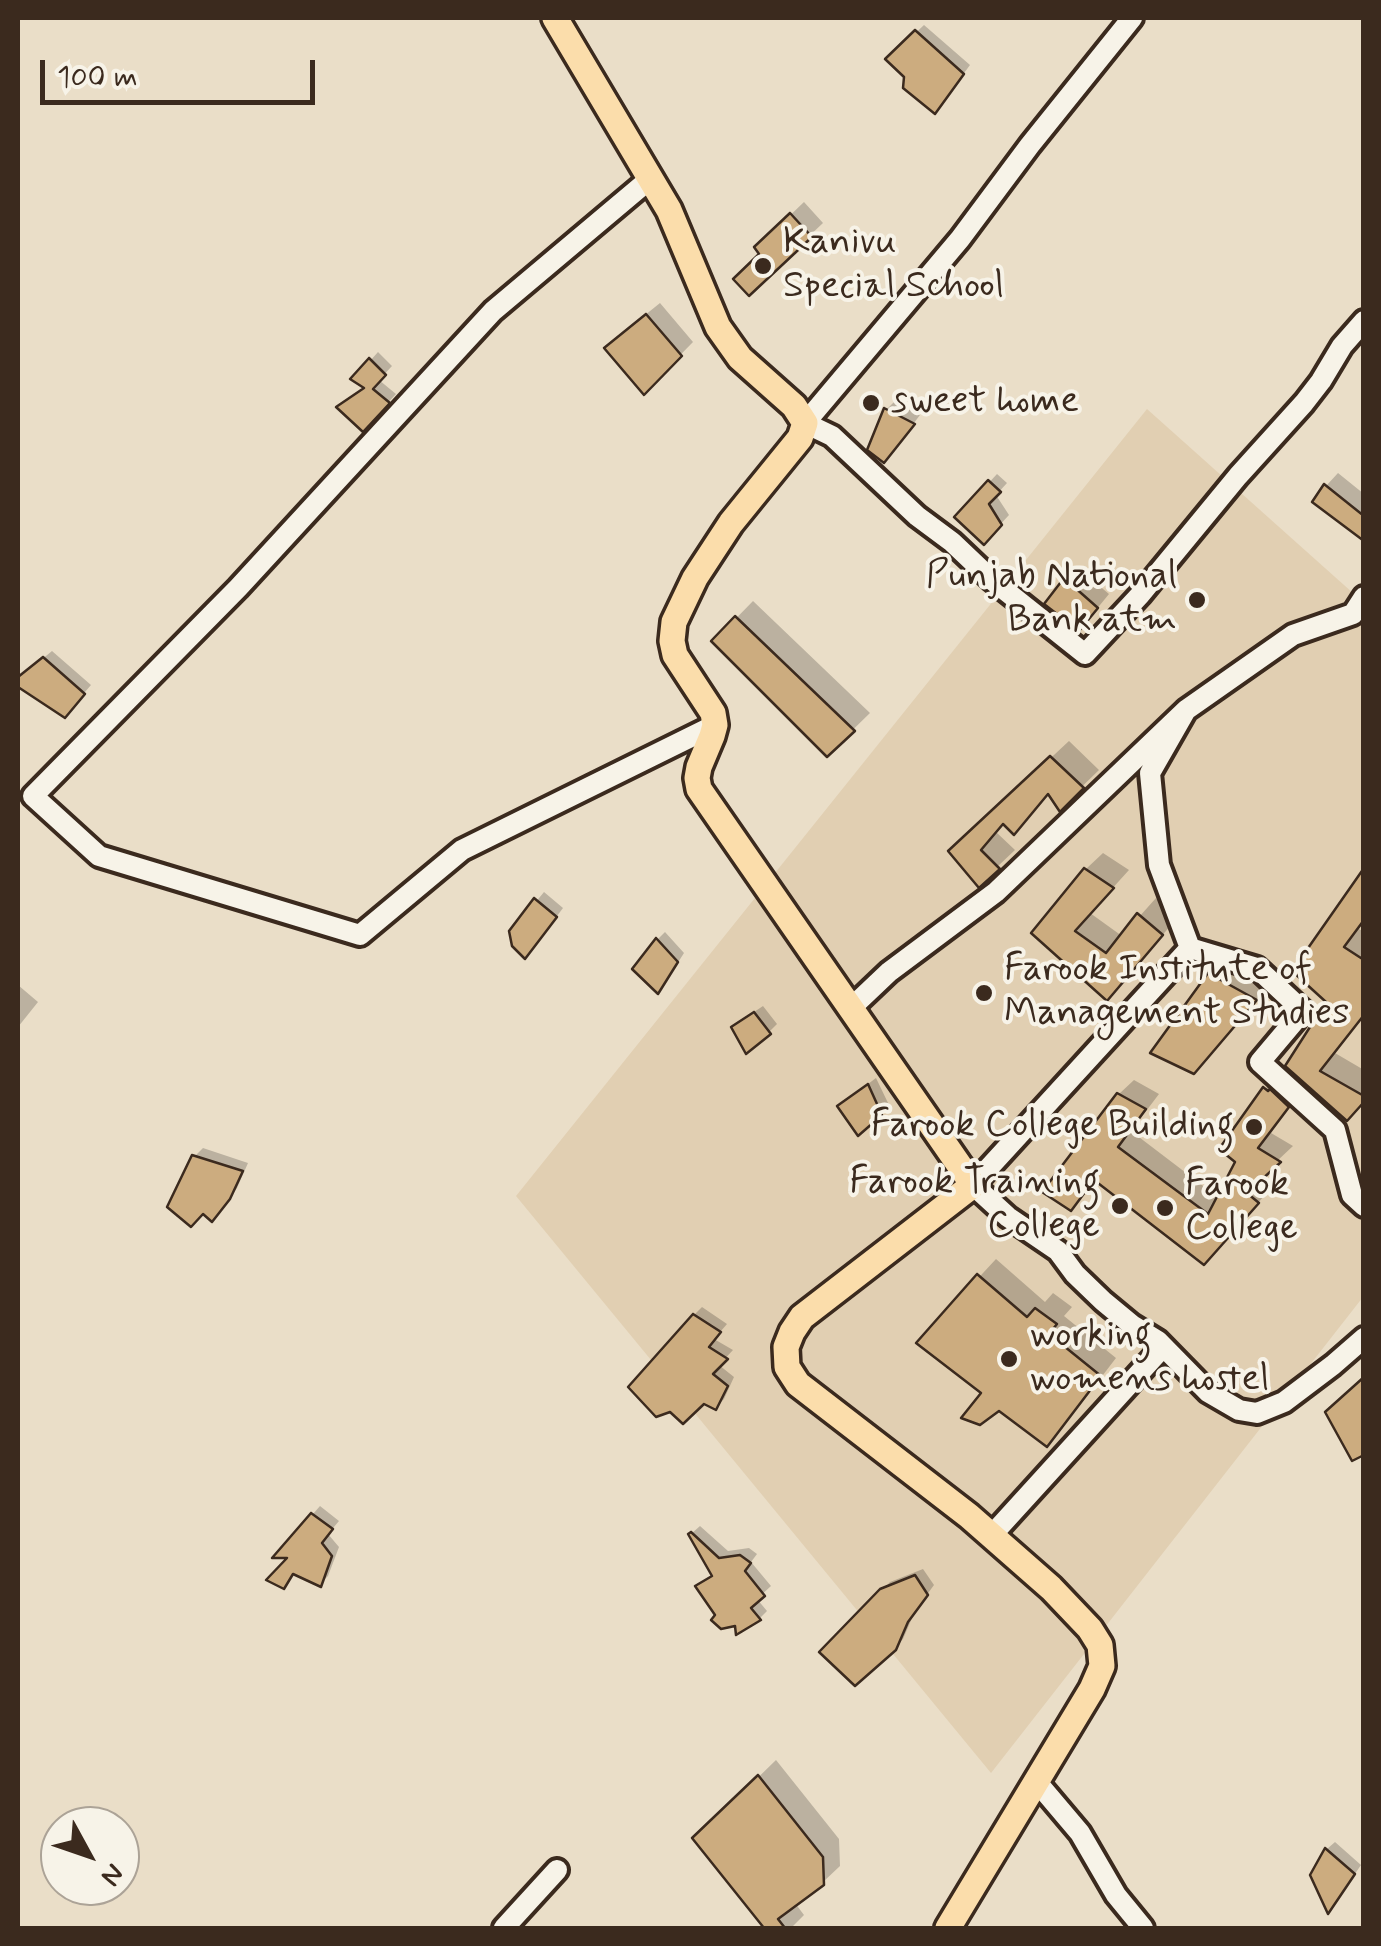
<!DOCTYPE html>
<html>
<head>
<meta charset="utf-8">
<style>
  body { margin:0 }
  #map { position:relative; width:1381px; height:1946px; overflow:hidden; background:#eadec8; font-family:Mynerve,sans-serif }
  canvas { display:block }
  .frame { position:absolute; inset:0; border:20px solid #3b2a1e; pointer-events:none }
  .north { position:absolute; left:40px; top:1806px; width:100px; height:100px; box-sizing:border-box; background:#f7f3e8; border:2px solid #aca397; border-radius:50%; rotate:130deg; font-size:28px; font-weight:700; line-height:40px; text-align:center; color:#3b2a1e }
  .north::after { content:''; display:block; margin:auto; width:35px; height:45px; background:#3b2a1e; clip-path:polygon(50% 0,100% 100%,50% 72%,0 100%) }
  .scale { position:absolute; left:40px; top:60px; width:275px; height:45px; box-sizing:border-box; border:5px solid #3b2a1e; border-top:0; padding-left:12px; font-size:30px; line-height:35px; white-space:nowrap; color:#3b2a1e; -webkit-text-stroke:8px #f7f3e8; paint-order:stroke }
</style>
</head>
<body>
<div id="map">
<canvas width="1381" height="1946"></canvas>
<div class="frame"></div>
<div class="north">N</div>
<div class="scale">100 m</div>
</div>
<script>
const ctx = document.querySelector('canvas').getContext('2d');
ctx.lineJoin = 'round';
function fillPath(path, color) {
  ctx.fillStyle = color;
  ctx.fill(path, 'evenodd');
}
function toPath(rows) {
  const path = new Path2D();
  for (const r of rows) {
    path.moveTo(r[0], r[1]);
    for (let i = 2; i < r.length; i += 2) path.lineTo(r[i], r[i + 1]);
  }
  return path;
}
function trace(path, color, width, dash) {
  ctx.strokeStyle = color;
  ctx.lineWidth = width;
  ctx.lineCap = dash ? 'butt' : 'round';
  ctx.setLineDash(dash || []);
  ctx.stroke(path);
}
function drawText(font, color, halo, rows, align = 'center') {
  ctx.font = font + ' Mynerve,sans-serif';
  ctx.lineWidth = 8;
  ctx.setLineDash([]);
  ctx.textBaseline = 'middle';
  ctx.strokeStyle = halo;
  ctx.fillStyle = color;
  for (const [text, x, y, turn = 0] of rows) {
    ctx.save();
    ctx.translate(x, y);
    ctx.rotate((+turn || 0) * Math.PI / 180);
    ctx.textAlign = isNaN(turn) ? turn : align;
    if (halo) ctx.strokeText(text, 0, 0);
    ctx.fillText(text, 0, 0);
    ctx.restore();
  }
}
const built = toPath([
  [1147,409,1363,602,1363,1297,991,1773,516,1196]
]);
const shadow = toPath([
  [924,25,970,65,942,103,888,59],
  [804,202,823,223,749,293,762,253,757,247],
  [660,303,693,342,644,392,619,336],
  [378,352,392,366,379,380,396,394,363,429,366,387,354,379],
  [894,402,920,415,892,452,886,410],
  [1338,473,1364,494,1364,538,1326,486],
  [997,474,1007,483,996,495,1009,515,984,542,957,517],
  [1078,568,1109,594,1091,616,1048,604],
  [753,601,870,713,828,754,714,641],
  [52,651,91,685,65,715,18,683,23,675],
  [1069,741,1099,770,1060,808,1049,792,1004,822,996,832,1015,850,979,884,968,835],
  [1103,853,1129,870,1090,913,1122,936,1156,898,1178,917,1123,981,1034,933,1086,869],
  [1364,872,1364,922,1359,929,1364,932,1364,1016,1335,1053,1364,1070,1364,1102,1288,1066,1329,1002],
  [544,892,563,908,533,948,512,931],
  [665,932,684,953,665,983,657,940],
  [1227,957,1272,982,1211,1053,1210,974],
  [18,985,38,1002,18,1027],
  [763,1006,777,1024,769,1032,742,1020],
  [1280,1074,1302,1091,1271,1133,1293,1146,1260,1177,1272,1187,1219,1247,1096,1179,1071,1208,1119,1094,1134,1080,1159,1094,1131,1131,1219,1198,1238,1161,1265,1089],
  [876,1078,889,1105,881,1113,848,1099],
  [203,1148,248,1163,237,1188,220,1211,195,1156],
  [996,1259,1045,1302,1053,1293,1072,1307,1064,1316,1116,1358,1063,1427,1046,1444,919,1342],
  [702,1307,727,1324,714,1339,733,1350,719,1365,734,1377,724,1399,716,1407,703,1401,694,1315],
  [320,1506,339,1521,328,1534,339,1547,328,1576,320,1584,295,1572,283,1586,293,1556,313,1514],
  [700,1526,728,1551,749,1548,757,1554,751,1562,771,1586,757,1599,767,1611,760,1618,738,1631,737,1623,718,1615,698,1587,714,1574,691,1534],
  [923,1569,934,1585,915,1611,903,1639,894,1648,823,1652,890,1582],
  [776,1760,839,1839,840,1866,822,1883,795,1903,804,1915,791,1928,767,1928,695,1839],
  [1335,1842,1361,1865,1335,1903,1312,1875,1327,1849]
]);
const building = toPath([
  [915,30,964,74,935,114,903,88,904,77,885,59,915,30],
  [790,213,812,237,749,296,733,279,759,254,754,247,790,213],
  [646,314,682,356,644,395,604,348,646,314],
  [369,358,386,375,373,389,390,403,363,432,336,407,364,388,350,379,369,358],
  [884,408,915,424,884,463,867,450,884,408],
  [988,480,1001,492,989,504,1002,525,984,545,954,517,988,480],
  [1324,484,1364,516,1364,541,1312,502,1324,484],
  [1064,578,1098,608,1079,631,1044,604,1064,578],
  [735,616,855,731,827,757,711,641,735,616],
  [43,657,85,694,65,718,18,687,18,677,43,657],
  [1050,756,1084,788,1060,812,1048,794,1014,835,1003,824,981,850,1000,869,979,888,948,851,1050,756],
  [1084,868,1114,888,1075,931,1106,953,1137,913,1163,935,1107,1001,1031,933,1084,868],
  [1364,868,1364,920,1344,947,1364,960,1364,1015,1320,1071,1364,1096,1364,1102,1347,1121,1285,1066,1326,1002,1292,971,1364,868],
  [534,898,557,917,525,959,512,946,509,931,534,898],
  [656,938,678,962,658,994,632,969,656,938],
  [1208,973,1257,1000,1194,1074,1150,1053,1208,973],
  [754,1012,771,1034,746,1054,731,1027,754,1012],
  [868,1084,882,1115,858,1136,837,1106,868,1084],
  [1263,1087,1268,1091,1270,1089,1289,1107,1258,1148,1281,1162,1247,1193,1259,1203,1204,1265,1094,1180,1071,1211,1042,1192,1117,1093,1146,1109,1118,1147,1208,1214,1235,1162,1219,1149,1263,1087],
  [192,1155,243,1171,230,1199,212,1222,203,1214,191,1227,167,1207,192,1155],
  [977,1274,1027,1317,1035,1308,1057,1324,1049,1334,1101,1376,1047,1447,999,1411,980,1425,961,1418,981,1393,916,1343,977,1274],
  [693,1314,721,1332,709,1347,728,1359,713,1374,728,1386,716,1410,704,1404,683,1424,670,1412,656,1417,628,1387,693,1314],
  [1364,1377,1364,1455,1352,1461,1325,1412,1364,1377],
  [311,1513,333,1529,322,1543,332,1556,321,1587,293,1574,284,1589,266,1580,287,1558,272,1558,311,1513],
  [691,1532,719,1558,740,1555,751,1563,745,1571,765,1596,751,1608,761,1620,736,1635,735,1626,721,1629,711,1620,715,1615,695,1586,712,1576,688,1534,691,1532],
  [915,1575,928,1595,908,1622,896,1650,855,1686,819,1652,880,1589,915,1575],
  [758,1775,823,1857,824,1885,778,1919,785,1928,764,1928,692,1838,758,1775],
  [1325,1848,1355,1874,1328,1914,1310,1875,1325,1848]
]);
const minor = toPath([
  [1132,18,1030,145,960,239,805,423,832,436,917,516,952,542,992,580,1085,654,1140,595,1238,476,1304,403,1321,381,1342,346,1364,321],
  [651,178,493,311,238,588,33,796,99,856,360,935,462,850,715,725],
  [1186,710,1150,773,1159,865,1190,948,973,1185,1008,1217,1058,1251,1075,1274,1103,1301,1132,1325,1158,1341,1208,1392,1239,1410,1257,1413,1284,1402,1333,1365,1364,1338],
  [1190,948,1257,968,1303,1011,1260,1062,1335,1130,1352,1195,1364,1206],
  [850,1009,889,972,996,892,1186,710,1293,635,1353,614,1364,597],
  [991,1536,1163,1347],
  [1036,1781,1080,1833,1116,1895,1143,1928],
  [504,1928,557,1870]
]);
const major = toPath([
  [555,18,669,210,718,327,740,358,794,406,805,423,800,438,731,523,695,578,674,622,672,641,675,655,713,713,715,725,712,736,699,767,697,778,699,789,973,1185,802,1317,792,1332,786,1347,787,1367,798,1384,969,1516,1051,1588,1090,1629,1100,1645,1102,1666,1092,1689,948,1928]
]);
const markers = [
  [763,266,10,"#3b2a1e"],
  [871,403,10,"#3b2a1e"],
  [1197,600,10,"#3b2a1e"],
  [984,993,10,"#3b2a1e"],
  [1254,1127,10,"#3b2a1e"],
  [1120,1206,10,"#3b2a1e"],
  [1165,1208,10,"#3b2a1e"],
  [1009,1359,10,"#3b2a1e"]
];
const poiNames = [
  ["Kanivu",783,244],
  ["Special School",783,288],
  ["sweet home",891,403],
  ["Punjab National",1177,578,"right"],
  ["Bank atm",1177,622,"right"],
  ["Farook Institute of",1004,971],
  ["Management Studies",1004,1015],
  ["Farook College Building",1234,1127,"right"],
  ["Farook Training",1100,1184,"right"],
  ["College",1100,1228,"right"],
  ["Farook",1185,1186],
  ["College",1185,1230],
  ["working",1029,1337],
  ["womens hostel",1029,1381]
];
fillPath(built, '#e1cfb2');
fillPath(shadow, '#0003');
fillPath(building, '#ccac7f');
trace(building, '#3b2a1e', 2.5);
trace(minor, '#3b2a1e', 28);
trace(major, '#3b2a1e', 32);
trace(minor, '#f7f3e8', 20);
trace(major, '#fbddab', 25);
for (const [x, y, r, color] of markers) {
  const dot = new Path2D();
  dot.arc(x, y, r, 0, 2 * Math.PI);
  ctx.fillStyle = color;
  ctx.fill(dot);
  trace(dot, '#f7f3e8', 4);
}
drawText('38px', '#3b2a1e', '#f7f3e8', poiNames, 'left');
</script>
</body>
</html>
